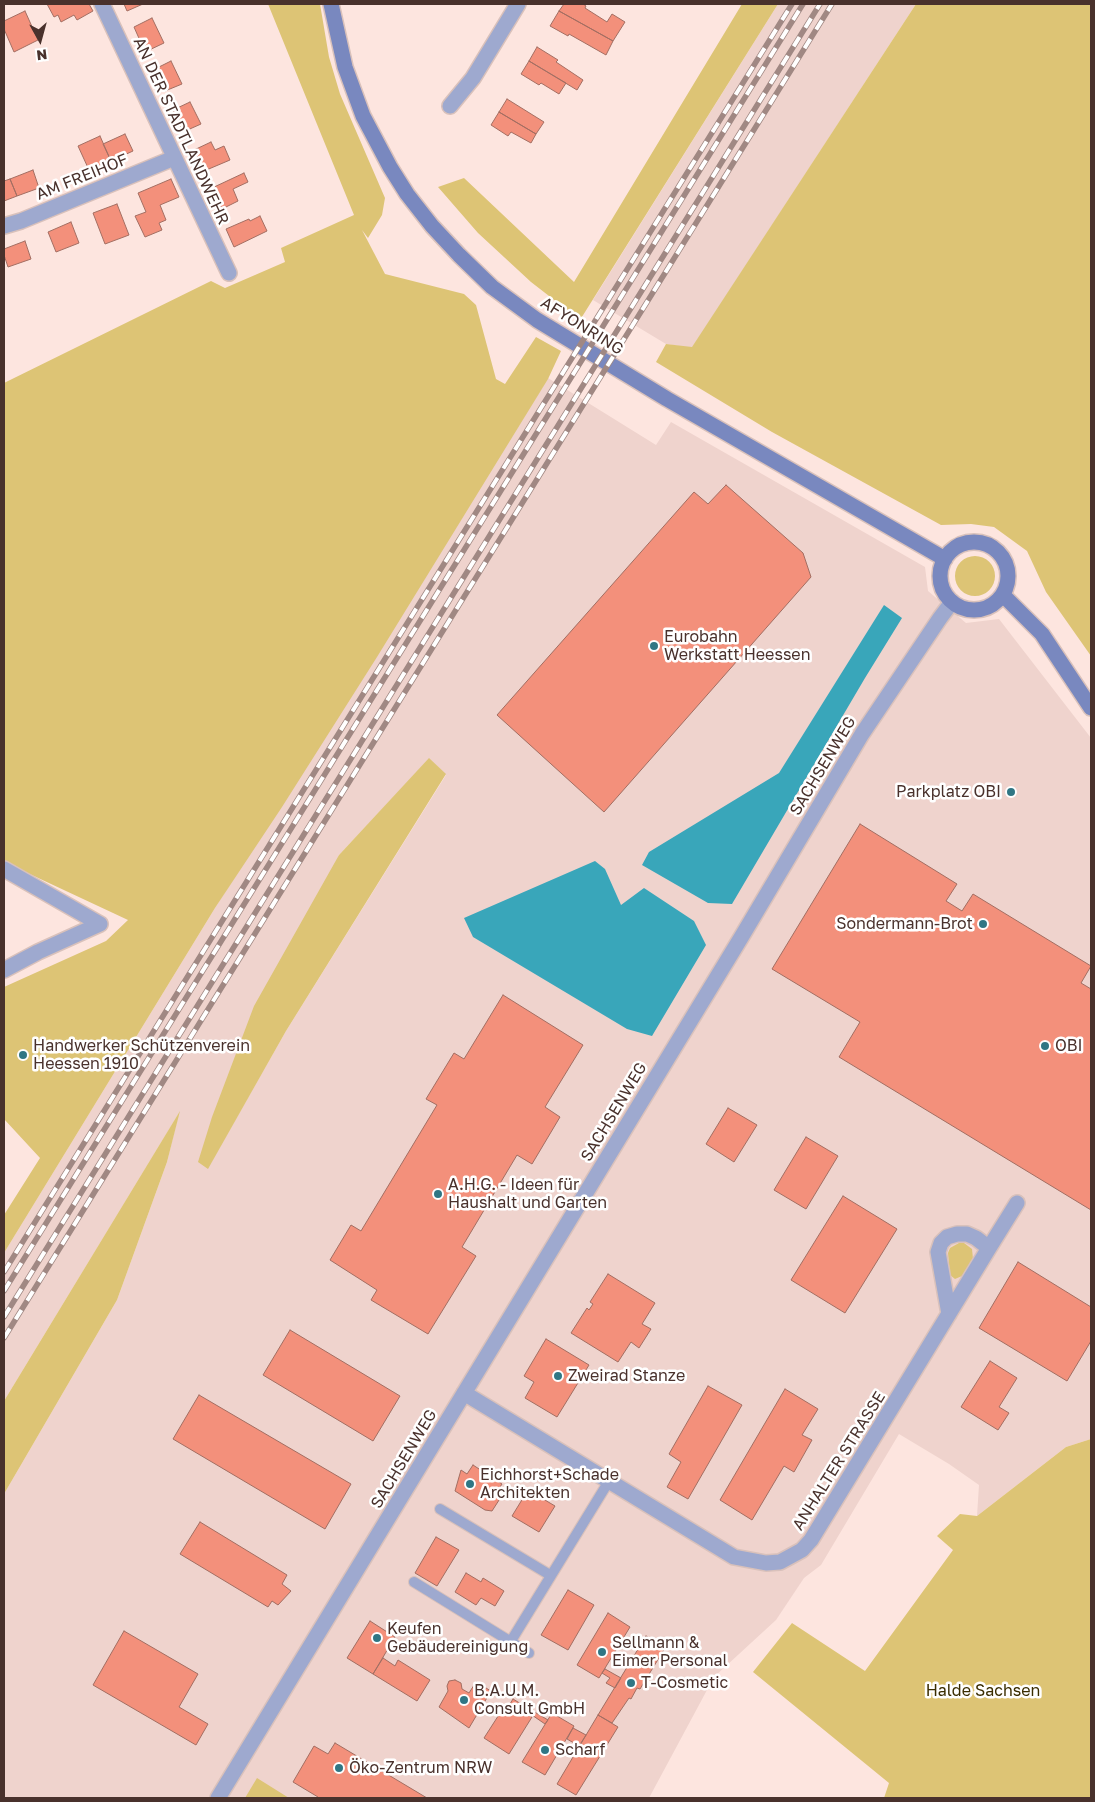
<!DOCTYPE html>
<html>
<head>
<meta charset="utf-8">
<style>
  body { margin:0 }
  #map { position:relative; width:1095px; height:1802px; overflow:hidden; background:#fde5df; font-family:"Golos Text",sans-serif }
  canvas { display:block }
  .frame { position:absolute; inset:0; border:5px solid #49312c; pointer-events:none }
  .north { position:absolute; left:15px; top:15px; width:50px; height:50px; -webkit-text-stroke:4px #fff; paint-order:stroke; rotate:173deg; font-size:14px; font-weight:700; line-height:20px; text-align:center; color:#49312c }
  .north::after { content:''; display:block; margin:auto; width:18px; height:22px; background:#49312c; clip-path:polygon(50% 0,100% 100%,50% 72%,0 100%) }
</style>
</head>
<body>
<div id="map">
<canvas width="1095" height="1802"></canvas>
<div class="frame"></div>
<div class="north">N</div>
</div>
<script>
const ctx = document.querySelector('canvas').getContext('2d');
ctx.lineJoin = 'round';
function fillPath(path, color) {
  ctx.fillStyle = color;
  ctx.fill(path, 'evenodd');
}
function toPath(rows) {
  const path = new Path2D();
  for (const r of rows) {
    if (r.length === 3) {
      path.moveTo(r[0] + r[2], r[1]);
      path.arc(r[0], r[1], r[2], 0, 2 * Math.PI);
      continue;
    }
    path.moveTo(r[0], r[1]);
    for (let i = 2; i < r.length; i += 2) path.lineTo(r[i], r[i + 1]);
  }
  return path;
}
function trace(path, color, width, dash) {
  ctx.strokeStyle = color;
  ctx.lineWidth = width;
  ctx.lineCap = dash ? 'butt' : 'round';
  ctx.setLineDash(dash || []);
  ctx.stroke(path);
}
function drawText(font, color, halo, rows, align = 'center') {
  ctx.font = font + ' "Golos Text",sans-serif';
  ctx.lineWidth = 5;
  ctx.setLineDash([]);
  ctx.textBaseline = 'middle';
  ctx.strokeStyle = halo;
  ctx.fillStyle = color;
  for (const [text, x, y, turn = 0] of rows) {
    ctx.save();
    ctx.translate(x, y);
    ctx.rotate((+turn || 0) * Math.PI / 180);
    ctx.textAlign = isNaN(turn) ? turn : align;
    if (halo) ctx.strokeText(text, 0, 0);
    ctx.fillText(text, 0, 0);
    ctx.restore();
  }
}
const built = toPath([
  [778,4,916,4,692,348,666,344,593,300],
  [548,378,656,445,671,422,925,567,928,591,966,623,999,619,1091,738,1091,1439,1066,1447,977,1516,979,1485,949,1464,899,1434,821,1565,804,1578,776,1620,714,1677,649,1798,4,1798,4,1494,117,1300,167,1162,179,1113,4,1401,4,1253,215,908],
  [429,759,446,775,286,1031,208,1168,339,855]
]);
const green = toPath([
  [268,4,320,4,329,57,340,94,385,198,382,215,368,238,362,230,385,274,464,294,476,305,496,379,505,384,536,337,561,351,548,379,377,657,282,807,215,908,4,1253,4,1215,40,1158,4,1119,4,987,106,941,128,920,4,862,4,383,211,281,225,288,285,262,281,248,354,215],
  [742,4,778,4,580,320,531,282,478,233,438,187,464,178,574,282],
  [916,4,1091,4,1091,656,1046,592,1027,551,994,527,971,524,941,525,772,432,656,362,666,344,692,347],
  [975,576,20],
  [429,758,446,774,286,1031,208,1169,198,1162,212,1117,254,1006,339,855],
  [180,1111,167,1162,117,1300,4,1494,4,1401],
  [959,1243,964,1243,972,1249,973,1259,962,1276,955,1279,950,1275,948,1253,950,1248],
  [1091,1439,1091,1798,884,1798,889,1783,753,1672,792,1623,865,1671,953,1550,937,1536,960,1514,977,1516,1066,1447],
  [257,1778,289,1798,245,1798]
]);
const water = toPath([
  [884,605,902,618,865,678,732,904,708,903,642,865,649,852,779,773],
  [595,861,605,869,621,905,644,888,694,921,706,945,652,1036,627,1029,473,937,464,918]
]);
const building = toPath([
  [47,4,89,4,93,11,77,20,74,15,61,22,58,15,54,17,47,4],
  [124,4,143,4,127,11,124,4],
  [564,4,583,4,586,6,585,8,607,22,612,14,625,22,613,41,559,11,564,4],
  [25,11,38,40,14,52,4,29,4,21,25,11],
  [559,11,613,41,606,55,569,34,568,36,550,26,559,11],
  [152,18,164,43,145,52,134,27,152,18],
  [537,47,558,60,556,62,583,80,577,90,529,61,537,47],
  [171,61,182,84,165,91,155,69,171,61],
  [529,61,566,83,559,94,541,83,539,85,521,74,529,61],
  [507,99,544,122,536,134,499,112,507,99],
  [190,102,201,124,183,132,173,110,190,102],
  [499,112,536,134,531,143,511,132,508,136,491,125,499,112],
  [125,134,133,151,111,161,103,144,125,134],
  [100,136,111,161,89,170,78,146,100,136],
  [211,142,215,150,224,146,230,160,204,171,194,150,211,142],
  [33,170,39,188,17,196,10,179,33,170],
  [244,173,248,182,233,189,238,201,222,209,212,188,244,173],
  [10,179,17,196,4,201,4,181,10,179],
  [171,179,179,197,160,205,166,220,159,223,162,230,145,237,135,216,146,212,138,193,171,179],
  [117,204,129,235,105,244,93,213,117,204],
  [260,216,267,231,234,247,226,229,249,219,250,221,260,216],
  [71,222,79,243,56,252,48,232,71,222],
  [25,241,31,259,8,267,4,255,4,249,25,241],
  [726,485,803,553,811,577,604,812,497,715,694,492,708,504,726,485],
  [860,824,957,884,946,901,962,911,973,894,1091,966,1081,983,1091,989,1091,1210,839,1057,860,1022,772,969,860,824],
  [503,995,583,1045,545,1107,560,1117,532,1164,517,1155,462,1247,476,1256,428,1334,371,1300,377,1290,330,1260,351,1225,361,1231,437,1105,426,1099,454,1053,464,1059,503,995],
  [728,1108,757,1125,734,1162,706,1144,728,1108],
  [806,1137,838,1156,806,1209,774,1190,806,1137],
  [843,1196,897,1229,845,1313,791,1280,843,1196],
  [1018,1262,1091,1307,1091,1341,1067,1381,979,1328,1018,1262],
  [608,1274,655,1303,642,1324,651,1329,639,1348,631,1342,618,1362,571,1333,587,1308,589,1310,593,1304,590,1302,608,1274],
  [290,1330,400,1396,373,1441,263,1375,290,1330],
  [546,1339,589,1365,557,1417,525,1398,534,1382,524,1376,546,1339],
  [990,1361,1017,1378,999,1407,1009,1413,998,1430,961,1407,990,1361],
  [708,1386,742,1405,688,1499,667,1487,681,1462,669,1454,708,1386],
  [785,1389,818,1409,802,1435,812,1440,794,1472,784,1466,752,1520,720,1500,785,1389],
  [199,1395,351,1484,325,1529,173,1439,199,1395],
  [473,1465,502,1484,496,1493,501,1497,492,1511,485,1510,455,1491,461,1470,467,1474,473,1465],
  [528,1490,555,1506,539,1532,512,1516,528,1490],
  [200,1522,287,1575,282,1584,291,1591,278,1605,272,1601,268,1607,180,1554,200,1522],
  [436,1537,459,1550,437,1586,415,1573,436,1537],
  [466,1573,481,1582,483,1578,504,1591,495,1606,481,1598,476,1605,455,1592,466,1573],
  [568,1590,594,1605,568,1650,541,1635,568,1590],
  [608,1613,630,1627,599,1678,577,1665,608,1613],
  [370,1621,395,1637,373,1674,347,1658,370,1621],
  [124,1631,198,1674,179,1707,208,1724,196,1745,93,1685,124,1631],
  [646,1636,665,1648,640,1689,637,1688,631,1699,629,1698,612,1723,598,1715,646,1636],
  [383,1658,395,1666,398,1660,430,1680,417,1701,373,1674,383,1658],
  [605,1669,621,1678,615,1688,606,1683,610,1678,602,1673,605,1669],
  [455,1680,461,1683,462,1689,469,1693,476,1682,491,1691,469,1728,439,1707,448,1691,447,1686,449,1681,455,1680],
  [513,1699,531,1710,528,1715,532,1717,509,1754,484,1738,502,1710,505,1712,513,1699],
  [531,1710,548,1720,545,1724,529,1713,531,1710],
  [552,1713,574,1726,545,1775,522,1762,552,1713],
  [598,1715,618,1727,576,1795,557,1784,598,1715],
  [573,1728,586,1735,579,1746,567,1739,573,1728],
  [335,1743,427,1798,317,1798,318,1797,293,1782,314,1746,328,1754,335,1743]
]);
const lane = toPath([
  [440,1509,550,1575],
  [414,1582,529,1653],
  [511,1641,609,1481]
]);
const street = toPath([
  [102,4,229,273],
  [450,106,473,78,518,4],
  [4,226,21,221,174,158],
  [4,869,100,924],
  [4,970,38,952,100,924],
  [949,1314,938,1252,941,1243,947,1237,957,1234,967,1234,976,1238,989,1248],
  [464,1393,734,1557,766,1563,780,1562,802,1550,811,1540,989,1248,1017,1203],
  [218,1798,742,936,862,734,940,618,952,602]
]);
const secondary = toPath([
  [331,4,345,67,363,116,390,167,407,194,432,226,459,255,492,287,537,320,667,399,945,559],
  [974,576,34],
  [1003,595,1042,634,1091,708]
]);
const rail = toPath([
  [4,1272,792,4],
  [4,1291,803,4],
  [4,1317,820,4],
  [4,1338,832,4]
]);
const markers = [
  [654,646,5,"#307684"],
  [1011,792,5,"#307684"],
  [983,924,5,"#307684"],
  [1045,1046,5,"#307684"],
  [23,1055,5,"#307684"],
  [438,1194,5,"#307684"],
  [558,1376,5,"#307684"],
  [470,1484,5,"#307684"],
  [377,1638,5,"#307684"],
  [602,1652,5,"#307684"],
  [631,1683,5,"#307684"],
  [464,1700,5,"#307684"],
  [545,1750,5,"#307684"],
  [339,1768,5,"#307684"]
];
const streetNames = [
  ["AN DER STADTLANDWEHR",181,131,65],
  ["AM FREIHOF",82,177,-22],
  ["AFYONRING",582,326,32],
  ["SACHSENWEG",823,766,-59],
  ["SACHSENWEG",614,1112,-59],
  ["SACHSENWEG",404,1459,-59],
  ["ANHALTER STRASSE",839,1461,-58]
];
const poiNames = [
  ["Eurobahn",664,637],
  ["Werkstatt Heessen",664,655],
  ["Parkplatz OBI",1001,792,"right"],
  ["Sondermann-Brot",973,924,"right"],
  ["Handwerker Schützenverein",33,1046],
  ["Heessen 1910",33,1064],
  ["OBI",1055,1046],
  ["A.H.G. - Ideen für",448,1185],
  ["Haushalt und Garten",448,1203],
  ["Zweirad Stanze",568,1376],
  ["Eichhorst+Schade",480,1475],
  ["Architekten",480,1493],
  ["Keufen",387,1629],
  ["Gebäudereinigung",387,1647],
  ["Sellmann &",612,1643],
  ["Eimer Personal",612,1661],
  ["T-Cosmetic",641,1683],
  ["B.A.U.M.",474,1691],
  ["Consult GmbH",474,1709],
  ["Scharf",555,1750],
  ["Öko-Zentrum NRW",349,1768]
];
const parkNames = [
  ["Halde Sachsen",983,1691]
];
fillPath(built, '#efd3cd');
fillPath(green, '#ddc475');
fillPath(water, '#39a6ba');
fillPath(building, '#f3907b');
trace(building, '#a36e62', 1);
trace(lane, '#d9c1bb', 12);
trace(street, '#d9c1bb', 18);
trace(secondary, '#d9c1bb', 18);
trace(lane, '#9ea9cf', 10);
trace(street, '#9ea9cf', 15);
trace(secondary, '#7988bf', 15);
trace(rail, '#a08883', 5.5);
trace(rail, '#fff', 4, [11]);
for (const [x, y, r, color] of markers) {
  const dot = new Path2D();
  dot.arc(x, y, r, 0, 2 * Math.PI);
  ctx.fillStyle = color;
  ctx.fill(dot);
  trace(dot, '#fff', 2);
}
drawText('16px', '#49312c', '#fff', streetNames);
drawText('16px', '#49312c', '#fff', poiNames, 'left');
drawText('16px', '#3a2d00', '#fff', parkNames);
</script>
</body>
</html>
